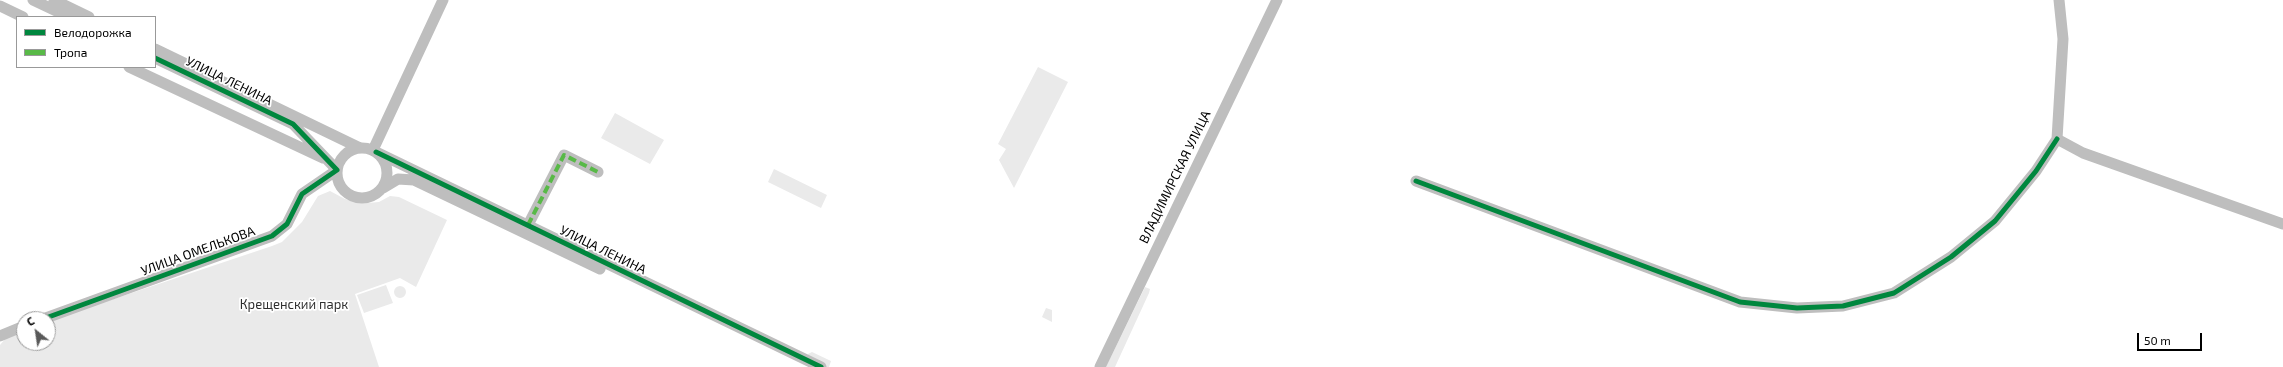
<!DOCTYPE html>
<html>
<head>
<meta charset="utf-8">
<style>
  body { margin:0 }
  #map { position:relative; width:2283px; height:367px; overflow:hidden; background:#fff; font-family:"Exo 2",sans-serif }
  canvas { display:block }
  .legend { position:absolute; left:16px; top:16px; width:140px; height:52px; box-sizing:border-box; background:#fff; border:1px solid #999; margin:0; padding:5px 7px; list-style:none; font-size:12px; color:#000 }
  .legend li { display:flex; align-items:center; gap:8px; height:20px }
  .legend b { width:20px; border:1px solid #999 }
  .north { position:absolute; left:16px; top:311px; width:40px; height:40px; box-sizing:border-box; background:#fff; border:1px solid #999; border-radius:50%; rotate:330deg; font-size:11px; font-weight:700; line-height:16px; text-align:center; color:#000 }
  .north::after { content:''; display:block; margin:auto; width:14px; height:18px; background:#595959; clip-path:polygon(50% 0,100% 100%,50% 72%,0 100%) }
  .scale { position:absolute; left:2137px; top:333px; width:65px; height:18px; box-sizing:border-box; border:2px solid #000; border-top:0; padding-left:5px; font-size:12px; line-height:14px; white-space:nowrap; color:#000; -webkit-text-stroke:3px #fff; paint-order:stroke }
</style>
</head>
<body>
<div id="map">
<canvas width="2283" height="367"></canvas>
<ul class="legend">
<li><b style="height:5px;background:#00873e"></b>Велодорожка</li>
<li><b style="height:5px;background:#58b947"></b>Тропа</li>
</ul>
<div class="north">С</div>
<div class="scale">50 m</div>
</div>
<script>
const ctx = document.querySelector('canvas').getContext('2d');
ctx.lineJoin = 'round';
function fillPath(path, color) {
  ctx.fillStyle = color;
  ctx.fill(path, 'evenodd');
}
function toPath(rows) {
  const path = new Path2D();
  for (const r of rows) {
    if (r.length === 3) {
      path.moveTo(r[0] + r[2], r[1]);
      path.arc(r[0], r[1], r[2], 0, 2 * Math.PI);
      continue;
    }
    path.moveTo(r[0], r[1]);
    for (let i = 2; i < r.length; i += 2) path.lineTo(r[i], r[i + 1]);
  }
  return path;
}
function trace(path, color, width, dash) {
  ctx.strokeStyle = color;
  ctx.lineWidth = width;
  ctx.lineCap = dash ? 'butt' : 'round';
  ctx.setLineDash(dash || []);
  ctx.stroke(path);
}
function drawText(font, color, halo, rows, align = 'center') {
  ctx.font = font + ' "Exo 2",sans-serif';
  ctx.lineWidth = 3.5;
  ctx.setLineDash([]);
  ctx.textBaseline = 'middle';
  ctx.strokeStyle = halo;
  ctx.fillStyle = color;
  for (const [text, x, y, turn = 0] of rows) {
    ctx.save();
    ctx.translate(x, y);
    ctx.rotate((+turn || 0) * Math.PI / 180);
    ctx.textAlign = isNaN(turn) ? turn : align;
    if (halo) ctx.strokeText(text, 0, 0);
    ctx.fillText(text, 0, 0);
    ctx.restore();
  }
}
const green = toPath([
  [1038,67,1068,82,1014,188,999,160,1006,149,998,144],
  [615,113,664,140,650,164,601,138],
  [774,169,827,195,821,208,768,182],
  [330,191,345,199,367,203,379,202,390,196,399,197,447,220,416,287,400,278,355,294,379,367,0,367,0,345,6,338,24,329,24,343,48,343,48,321,272,246,282,242,302,222,318,196],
  [386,285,393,303,364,313,357,295],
  [400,292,6],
  [1145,287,1150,289,1149,293,1115,367,1106,367],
  [1046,308,1052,310,1052,322,1042,317],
  [812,352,831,361,829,367,821,367,807,358,808,354]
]);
const minor = toPath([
  [33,0,69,17],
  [54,0,89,17],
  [2059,0,2063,39,2057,139,2083,153,2283,224],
  [0,6,23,17],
  [155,49,360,148],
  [129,67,323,158],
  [362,173,25],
  [373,150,443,0],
  [376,152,821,367],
  [1416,181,1740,302,1797,308,1843,306,1894,293,1951,257,1995,221,2036,171,2057,139],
  [383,188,398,179,414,180,600,269],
  [528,225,564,155,598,172],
  [43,319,272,236,287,224,302,194,337,170,293,124,155,58],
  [0,336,24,326],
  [1100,367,1277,0]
]);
const quiet = toPath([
  [528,225,564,155,598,172]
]);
const cycleway = toPath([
  [376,152,821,367],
  [1416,181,1740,302,1797,308,1843,306,1894,293,1951,257,1995,221,2036,171,2057,139],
  [43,319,272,236,287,224,302,194,337,170,293,124,155,58]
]);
const streetNames = [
  ["УЛИЦА ЛЕНИНА",229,81,26],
  ["ВЛАДИМИРСКАЯ УЛИЦА",1175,177,-64],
  ["УЛИЦА ЛЕНИНА",603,250,26],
  ["УЛИЦА ОМЕЛЬКОВА",198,251,-20]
];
const parkNames = [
  ["Крещенский парк",294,305]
];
fillPath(green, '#eaeaea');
trace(minor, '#bebebe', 11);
trace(quiet, '#58b947', 4, [8, 4]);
trace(cycleway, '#00873e', 5);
drawText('13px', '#000', '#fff', streetNames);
drawText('13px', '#2f2f2f', '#fff', parkNames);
</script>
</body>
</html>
